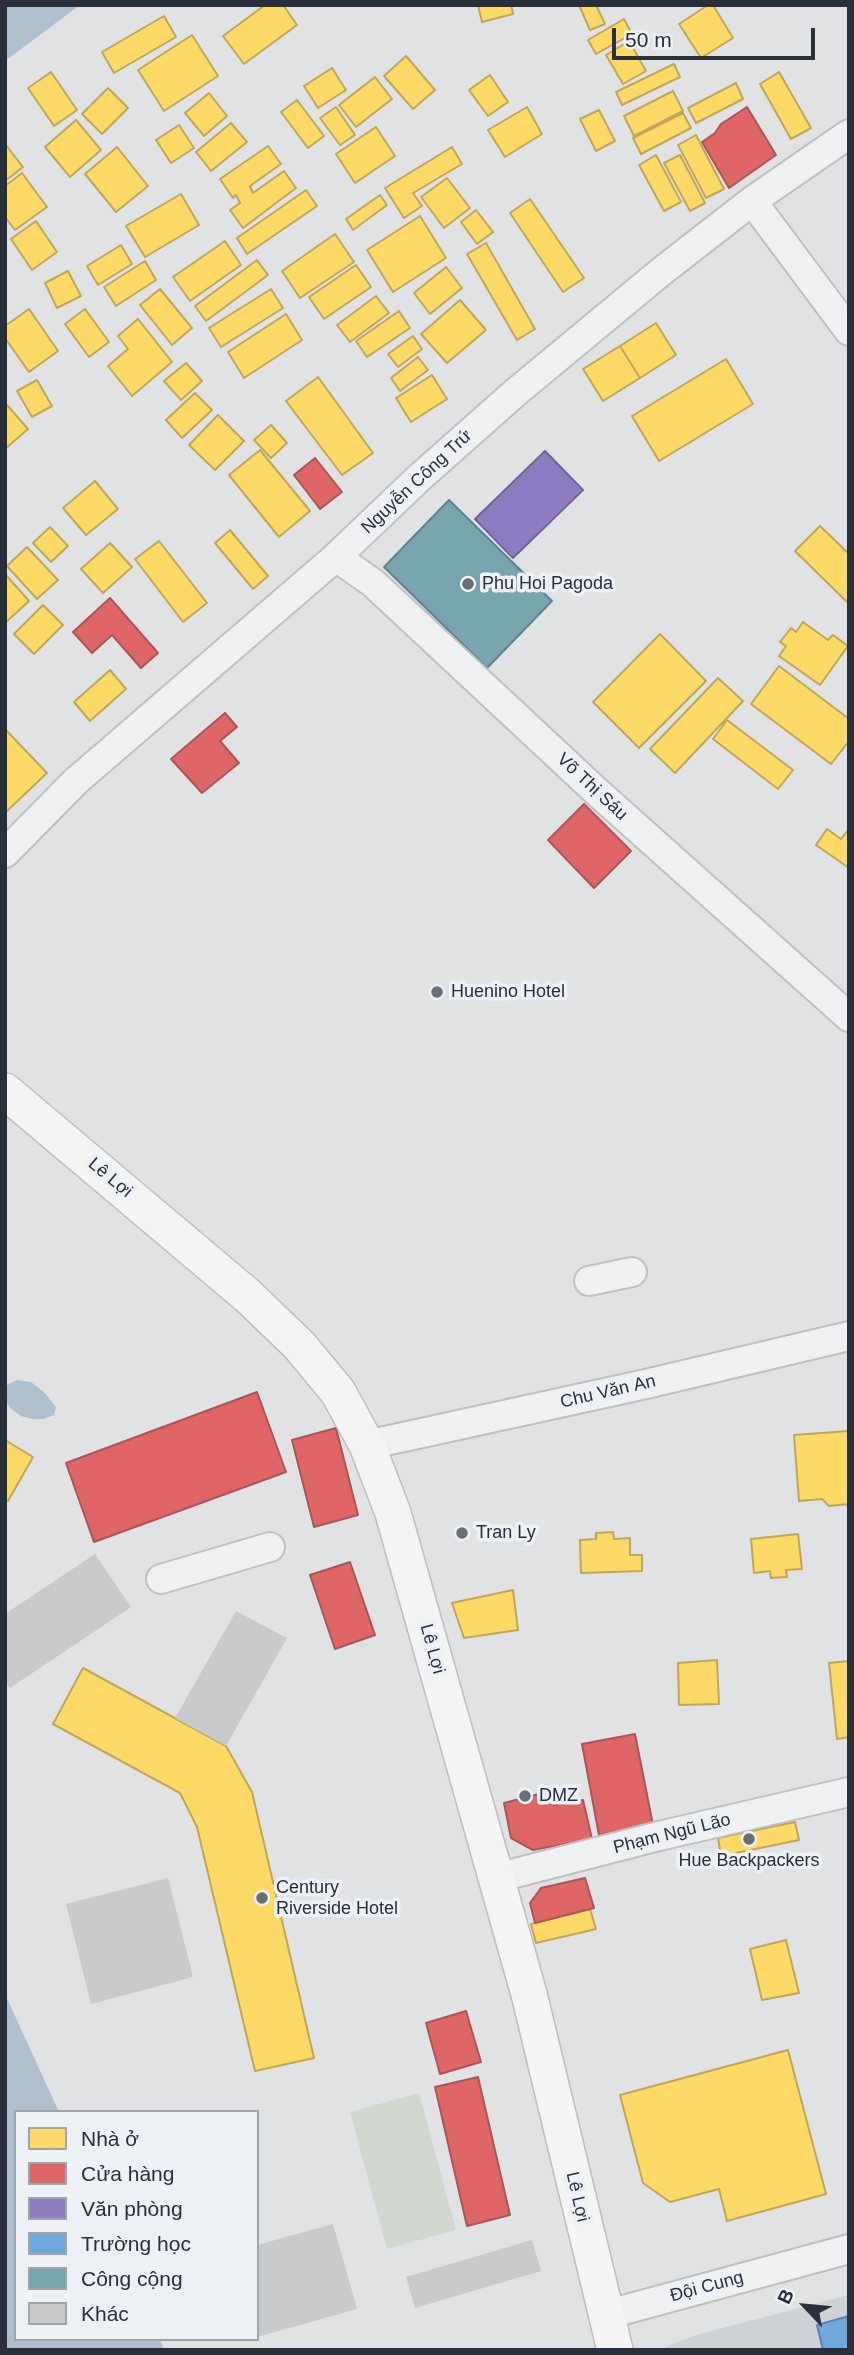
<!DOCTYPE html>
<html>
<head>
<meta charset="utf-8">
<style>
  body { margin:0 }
  #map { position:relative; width:854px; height:2355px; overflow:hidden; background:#e0e2e4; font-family:Arial,sans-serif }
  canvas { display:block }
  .frame { position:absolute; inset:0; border:7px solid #29303b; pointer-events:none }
  .legend { position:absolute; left:14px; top:2110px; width:245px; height:231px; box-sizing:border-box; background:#edf0f4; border:2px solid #9fa3aa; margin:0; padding:9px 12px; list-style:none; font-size:21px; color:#29303b }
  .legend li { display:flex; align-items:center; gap:14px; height:35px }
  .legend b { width:35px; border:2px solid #9fa3aa }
  .north { position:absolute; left:770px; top:2271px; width:70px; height:70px; -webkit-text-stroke:5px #edf0f4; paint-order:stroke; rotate:296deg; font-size:19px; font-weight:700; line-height:28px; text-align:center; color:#29303b }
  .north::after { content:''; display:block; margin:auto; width:24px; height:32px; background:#29303b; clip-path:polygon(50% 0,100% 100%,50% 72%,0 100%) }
  .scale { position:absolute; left:612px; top:28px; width:203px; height:32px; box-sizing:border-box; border:4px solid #29303b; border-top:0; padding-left:9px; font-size:21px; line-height:24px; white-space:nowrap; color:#29303b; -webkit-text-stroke:5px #edf0f4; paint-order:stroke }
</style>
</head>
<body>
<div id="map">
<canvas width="854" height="2355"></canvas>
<div class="frame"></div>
<ul class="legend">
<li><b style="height:19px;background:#ffd966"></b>Nhà ở</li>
<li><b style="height:19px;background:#e06666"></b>Cửa hàng</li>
<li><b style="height:19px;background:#8e7cc3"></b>Văn phòng</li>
<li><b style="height:19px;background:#6fa8dc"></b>Trường học</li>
<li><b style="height:19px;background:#76a5af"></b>Công cộng</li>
<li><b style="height:19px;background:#c8cacc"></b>Khác</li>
</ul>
<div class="north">B</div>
<div class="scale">50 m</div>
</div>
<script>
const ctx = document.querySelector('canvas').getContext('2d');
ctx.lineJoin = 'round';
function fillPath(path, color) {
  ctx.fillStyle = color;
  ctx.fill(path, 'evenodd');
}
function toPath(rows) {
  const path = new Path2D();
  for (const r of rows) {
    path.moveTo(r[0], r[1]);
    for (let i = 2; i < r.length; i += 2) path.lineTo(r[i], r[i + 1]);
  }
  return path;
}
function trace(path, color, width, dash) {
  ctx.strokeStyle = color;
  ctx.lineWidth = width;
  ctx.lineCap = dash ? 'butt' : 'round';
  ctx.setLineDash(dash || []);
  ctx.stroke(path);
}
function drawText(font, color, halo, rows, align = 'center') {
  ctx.font = font + ' Arial,sans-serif';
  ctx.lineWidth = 7;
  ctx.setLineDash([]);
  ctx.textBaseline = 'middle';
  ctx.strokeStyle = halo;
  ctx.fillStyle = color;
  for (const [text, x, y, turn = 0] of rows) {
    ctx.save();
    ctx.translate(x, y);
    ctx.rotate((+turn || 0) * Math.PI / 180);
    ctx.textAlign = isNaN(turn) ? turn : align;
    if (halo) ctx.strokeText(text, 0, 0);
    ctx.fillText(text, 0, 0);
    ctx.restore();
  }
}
const built = toPath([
  [849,2295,849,2350,665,2350,665,2347,696,2335]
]);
const green = toPath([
  [419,2093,456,2230,387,2249,350,2112]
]);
const water = toPath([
  [5,5,80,5,5,61],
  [17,1380,31,1382,45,1393,56,1407,54,1415,43,1419,33,1419,21,1416,10,1408,5,1400,5,1386],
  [5,1994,59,2112,16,2112,16,2339,160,2339,164,2350,5,2350]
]);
const homes = toPath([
  [265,5,283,5,297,25,244,64,223,36,265,5],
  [478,5,511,5,513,14,482,22,478,5],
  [579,5,596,5,605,24,590,30,579,5],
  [708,5,713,5,733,38,701,58,679,24,708,5],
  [164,16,176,37,114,73,102,52,164,16],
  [624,19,632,34,596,54,588,40,624,19],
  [192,35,218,76,164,111,138,70,192,35],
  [629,41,646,71,623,84,606,55,629,41],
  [406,56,435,90,413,109,384,76,406,56],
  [674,64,680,77,622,105,616,92,674,64],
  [332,68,346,90,318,108,304,86,332,68],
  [51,72,77,110,54,126,28,88,51,72],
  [779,72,811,128,791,139,760,84,779,72],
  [490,75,508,102,488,116,469,90,490,75],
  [375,77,392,99,356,127,339,105,375,77],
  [736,83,743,99,696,123,688,108,736,83],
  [108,88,128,108,102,134,82,114,108,88],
  [673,91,683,111,634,136,624,116,673,91],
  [209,93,227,116,204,136,185,113,209,93],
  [297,100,324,136,308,148,281,112,297,100],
  [336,107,355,135,340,145,320,118,336,107],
  [527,107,542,134,505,157,488,130,527,107],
  [599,110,615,141,596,151,580,119,599,110],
  [683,113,691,128,641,154,633,138,683,113],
  [76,120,101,150,70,177,45,147,76,120],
  [231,123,247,142,211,171,196,152,231,123],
  [179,125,194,148,171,163,156,140,179,125],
  [376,127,395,156,355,183,336,154,376,127],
  [696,135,724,189,706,198,678,145,696,135],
  [5,144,23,167,5,181,5,144],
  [268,146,281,164,250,186,253,193,284,171,296,188,243,228,230,210,240,203,236,195,233,198,220,179,268,146],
  [117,147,148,186,116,212,85,174,117,147],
  [452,147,462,164,413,193,422,206,404,218,385,188,452,147],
  [656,155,681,202,664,211,639,165,656,155],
  [680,155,705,203,690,211,664,163,680,155],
  [22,173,47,207,15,230,5,217,5,186,22,173],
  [447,178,470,208,444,228,421,197,447,178],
  [306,190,317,206,247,254,237,238,306,190],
  [181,194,199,225,145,257,126,226,181,194],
  [380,195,387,205,353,230,346,219,380,195],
  [530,199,584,278,563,292,510,213,530,199],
  [476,210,493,232,477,244,461,222,476,210],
  [420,216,446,258,393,292,367,250,420,216],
  [36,221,57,252,32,270,11,239,36,221],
  [335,234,354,262,300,298,282,271,335,234],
  [225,241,241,265,190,301,173,277,225,241],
  [486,243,535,329,517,340,467,254,486,243],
  [121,245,132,264,98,285,87,266,121,245],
  [257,260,268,275,206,321,195,306,257,260],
  [145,261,156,280,116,306,104,287,145,261],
  [356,265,371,287,324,319,309,297,356,265],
  [446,267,462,288,430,314,414,293,446,267],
  [68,271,81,296,57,308,45,283,68,271],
  [160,289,192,328,172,345,140,305,160,289],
  [271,289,283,308,221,347,209,328,271,289],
  [376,296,389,313,350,342,337,325,376,296],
  [460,300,486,330,447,363,421,334,460,300],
  [29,309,58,351,29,372,5,338,5,326,29,309],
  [85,309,109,342,89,357,65,324,85,309],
  [399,311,410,328,367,357,356,341,399,311],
  [286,314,302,340,244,378,228,352,286,314],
  [138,319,172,362,132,396,108,366,128,349,118,336,138,319],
  [656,323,676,355,640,378,620,346,656,323],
  [413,336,422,349,398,367,388,354,413,336],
  [620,346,640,378,603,401,583,369,620,346],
  [418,357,428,370,400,391,391,378,418,357],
  [726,359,753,404,659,461,632,416,726,359],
  [186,363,202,381,181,400,164,381,186,363],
  [432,375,447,399,411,422,396,398,432,375],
  [318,377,373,453,342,475,286,401,318,377],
  [37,380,52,406,32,417,17,391,37,380],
  [195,393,212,410,182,438,166,420,195,393],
  [7,405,28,429,5,449,5,406,7,405],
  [218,415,244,441,215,470,189,445,218,415],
  [271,425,287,443,271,458,254,440,271,425],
  [260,450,310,511,279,537,229,475,260,450],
  [95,481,118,509,86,535,63,508,95,481],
  [820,526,849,554,849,604,795,551,820,526],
  [50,527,68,546,51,562,33,543,50,527],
  [230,530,268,576,253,589,215,543,230,530],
  [159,541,207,603,183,622,135,559,159,541],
  [110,543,132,567,103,593,81,569,110,543],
  [27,547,58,580,37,599,7,566,27,547],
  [5,574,29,601,5,623,5,574],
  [43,605,63,625,34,654,14,634,43,605],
  [803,622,828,640,833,635,848,646,820,685,779,656,786,646,780,642,791,628,796,632,803,622],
  [660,634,706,681,639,748,593,702,660,634],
  [779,666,849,719,849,741,831,764,751,704,779,666],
  [110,670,126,689,90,721,74,702,110,670],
  [718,678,743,701,675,773,650,749,718,678],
  [727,720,793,770,778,789,713,739,727,720],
  [5,729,47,773,6,812,5,811,5,729],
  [827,829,841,839,849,829,849,868,816,845,827,829],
  [849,1431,849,1504,829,1506,822,1499,799,1501,794,1435,849,1431],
  [5,1440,33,1457,8,1501,5,1499,5,1440],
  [613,1532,614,1539,630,1538,630,1555,642,1555,642,1571,581,1573,580,1540,596,1539,596,1533,613,1532],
  [798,1534,802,1569,786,1570,787,1577,771,1578,770,1571,754,1573,751,1539,798,1534],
  [513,1590,518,1630,464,1638,452,1603,513,1590],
  [717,1660,719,1704,679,1705,678,1663,717,1660],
  [849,1661,849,1737,837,1739,829,1663,849,1661],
  [83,1668,226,1746,252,1792,314,2058,255,2071,197,1827,180,1793,53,1724,83,1668],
  [795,1822,799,1840,721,1856,718,1838,795,1822],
  [590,1909,596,1929,536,1943,531,1924,590,1909],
  [786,1940,799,1993,762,2000,750,1949,786,1940],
  [788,2050,826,2194,727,2221,719,2189,670,2202,643,2183,620,2095,788,2050]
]);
const shops = toPath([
  [747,107,776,155,729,188,702,142,715,133,721,124,747,107],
  [315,458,342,492,320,509,294,475,315,458],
  [110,598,158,653,141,668,112,635,92,653,73,632,110,598],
  [225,713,237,727,220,741,239,763,202,793,171,759,225,713],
  [584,804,631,851,594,888,548,840,584,804],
  [257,1392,286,1472,94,1542,66,1463,257,1392],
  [336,1428,358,1515,314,1527,292,1440,336,1428],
  [350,1562,375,1635,335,1649,310,1575,350,1562],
  [635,1734,653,1825,599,1835,582,1744,635,1734],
  [551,1791,554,1805,583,1800,592,1839,533,1850,511,1838,504,1803,551,1791],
  [585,1878,594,1908,535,1923,530,1903,541,1888,585,1878],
  [466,2011,481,2062,440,2074,426,2023,466,2011],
  [478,2077,510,2215,467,2226,435,2087,478,2077]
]);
const offices = toPath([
  [545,451,583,490,513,558,475,519,545,451]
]);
const schools = toPath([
  [849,2316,849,2350,823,2350,817,2325,849,2316]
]);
const public = toPath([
  [449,500,552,601,487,668,384,567,449,500]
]);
const building = toPath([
  [95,1554,131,1607,10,1688,5,1682,5,1614],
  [236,1611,287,1638,226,1746,175,1718],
  [168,1878,193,1977,91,2004,66,1904],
  [333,2224,357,2309,257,2337,257,2245],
  [532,2240,541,2271,415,2308,406,2277]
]);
const minor = toPath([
  [752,201,849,331],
  [336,557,373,583,596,791,849,1017],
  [5,853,76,781,336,557,420,477,516,392,662,271,752,201,849,134],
  [589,1281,632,1272],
  [367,1445,646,1384,849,1336],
  [161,1579,270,1547],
  [496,1878,659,1836,849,1792],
  [605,2315,849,2249]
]);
const major = toPath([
  [5,1091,248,1296,299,1345,338,1392,367,1445,393,1513,529,1994,615,2350]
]);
const markers = [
  [468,584,7,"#696e76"],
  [437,992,7,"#696e76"],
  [462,1533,7,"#696e76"],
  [525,1796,7,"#696e76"],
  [749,1839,7,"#696e76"],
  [262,1898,7,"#696e76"]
];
const streetNames = [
  ["Nguyễn Công Trứ",417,482,-43],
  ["Võ Thị Sáu",592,787,43],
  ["Lê Lợi",110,1178,40],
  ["Chu Văn An",608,1392,-13],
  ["Lê Lợi",432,1649,75],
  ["Phạm Ngũ Lão",672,1834,-14],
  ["Lê Lợi",577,2197,77],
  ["Đội Cung",707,2287,-15]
];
const poiNames = [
  ["Phu Hoi Pagoda",482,584],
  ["Huenino Hotel",451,992],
  ["Tran Ly",476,1533],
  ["DMZ",539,1796],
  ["Hue Backpackers",749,1861,"center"],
  ["Century",276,1888],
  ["Riverside Hotel",276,1909]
];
fillPath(built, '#ced2d7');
fillPath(green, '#d1d8d0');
fillPath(water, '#b0bfcd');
fillPath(homes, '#ffd966');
trace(homes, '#bfa659', 2);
fillPath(shops, '#e06666');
trace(shops, '#a95659', 2);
fillPath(offices, '#8e7cc3');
trace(offices, '#70659a', 2);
fillPath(schools, '#6fa8dc');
trace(schools, '#5a84ac', 2);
fillPath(public, '#76a5af');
trace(public, '#5f828c', 2);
fillPath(building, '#c8cacc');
trace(minor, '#bec0c2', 32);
trace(major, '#bcbfc2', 38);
trace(minor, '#eff0f1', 28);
trace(major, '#f4f4f5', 35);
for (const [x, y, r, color] of markers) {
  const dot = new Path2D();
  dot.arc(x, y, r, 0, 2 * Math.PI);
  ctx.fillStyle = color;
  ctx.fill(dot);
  trace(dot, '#edf0f4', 2.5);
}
drawText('18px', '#29303b', '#edf0f4', streetNames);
drawText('18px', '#29303b', '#edf0f4', poiNames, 'left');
</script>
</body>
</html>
